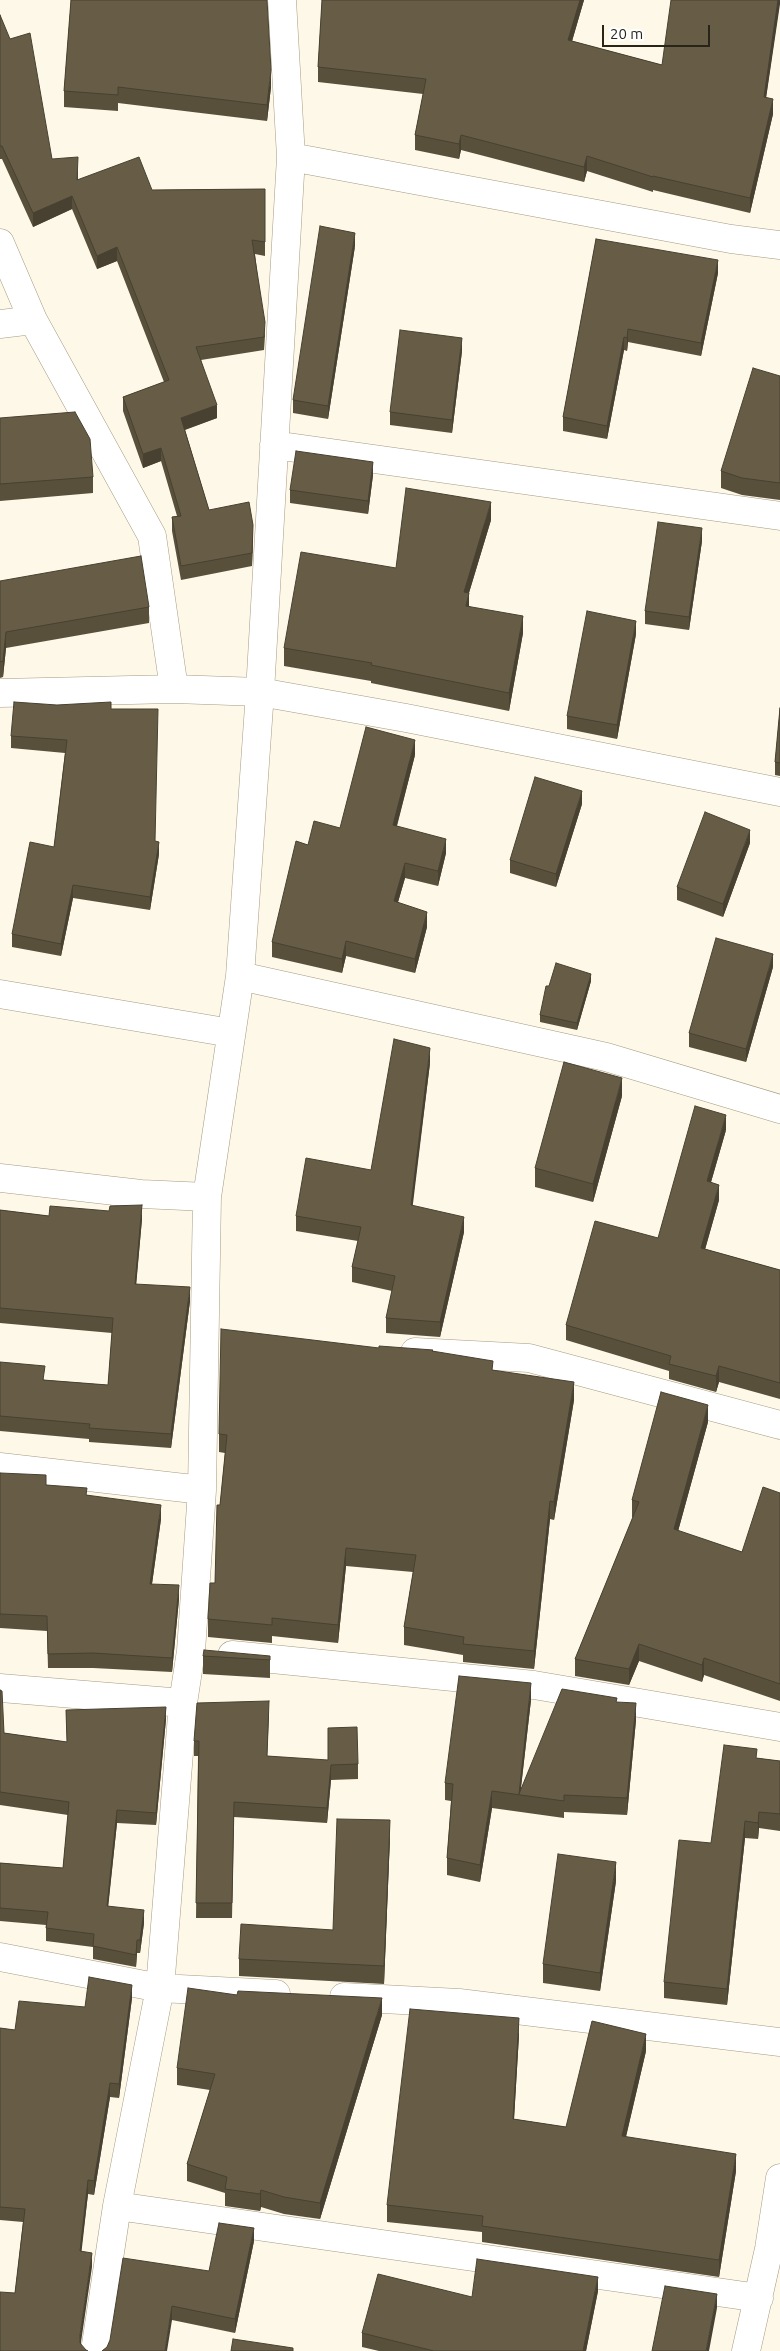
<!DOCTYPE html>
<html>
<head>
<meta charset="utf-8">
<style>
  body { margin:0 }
  #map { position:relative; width:780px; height:2351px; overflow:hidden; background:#fef8e8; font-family:Ubuntu,sans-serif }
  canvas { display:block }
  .scale { position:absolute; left:602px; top:25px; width:108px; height:22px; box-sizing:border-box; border:2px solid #28241a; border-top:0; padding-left:6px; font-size:15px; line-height:18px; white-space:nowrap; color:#28241a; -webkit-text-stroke:4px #fff; paint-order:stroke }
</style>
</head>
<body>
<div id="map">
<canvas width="780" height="2351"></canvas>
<div class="scale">20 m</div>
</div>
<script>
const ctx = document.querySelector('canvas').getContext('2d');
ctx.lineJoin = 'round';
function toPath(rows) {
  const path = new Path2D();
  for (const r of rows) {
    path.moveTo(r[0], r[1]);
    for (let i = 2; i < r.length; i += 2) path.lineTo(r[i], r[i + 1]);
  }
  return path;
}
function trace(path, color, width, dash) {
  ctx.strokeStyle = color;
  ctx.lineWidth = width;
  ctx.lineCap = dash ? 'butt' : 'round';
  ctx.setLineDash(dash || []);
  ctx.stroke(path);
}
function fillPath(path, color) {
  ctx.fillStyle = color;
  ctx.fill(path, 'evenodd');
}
const street = toPath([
  [291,157,731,239,780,245],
  [0,243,33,320,152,536,174,689],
  [0,324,33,320],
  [274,445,780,516],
  [0,693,174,689,260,692,406,718,780,792],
  [240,976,606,1057,780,1109],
  [0,994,231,1033],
  [0,1178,141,1194,207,1197],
  [415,1352,529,1358,780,1425],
  [0,1467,202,1490],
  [232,1655,534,1685,780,1727],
  [0,1688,183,1703],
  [0,1957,160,1988,276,1994],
  [344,1997,459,2003,780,2042],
  [117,2206,759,2298],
  [95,2351,117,2206,160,1988,183,1703,191,1651,202,1490,207,1197,240,976,260,692,291,157,282,0],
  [746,2351,769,2249,780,2178]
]);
const wall = toPath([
  [71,0,271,87,267,121,118,103,118,111,64,107,64,91],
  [322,0,584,0,572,41,662,65,780,0,766,97,773,114,750,213,653,190,653,192,587,171,584,182,461,150,459,159,415,150,415,135,423,94,318,82,318,67],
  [0,15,52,159,78,171,78,180,152,190,265,189,265,256,255,254,265,336,264,350,201,360,217,418,185,430,209,510,253,538,252,566,181,580,172,531,172,517,177,516,161,461,143,468,123,411,123,397,164,382,117,261,97,269,72,209,33,227,2,159,0,159],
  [596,239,718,273,701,356,628,342,627,351,624,350,607,439,563,431,563,417],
  [355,246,328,419,293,413,293,400],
  [462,351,452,433,390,425,390,412],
  [780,376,780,500,742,495,721,488,721,471],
  [0,418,93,477,93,493,0,501],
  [373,475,368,514,290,503,290,490],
  [491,520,469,593,469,606,523,633,509,711,371,683,371,681,284,666,284,648],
  [702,541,689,630,645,624,645,611],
  [0,581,149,607,149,623,6,648,3,677,0,678],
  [636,634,617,739,567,729,567,716],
  [780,708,780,776,775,775,775,762],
  [111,709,159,854,150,910,73,898,61,956,12,947,12,934,54,847,65,753,11,748,11,736],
  [415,755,397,826,446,853,438,886,405,878,398,902,427,927,415,973,346,956,342,973,272,957,272,942,308,845,340,828],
  [582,804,556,887,510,873,510,860],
  [750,843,723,917,677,900,677,887],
  [773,967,746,1062,689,1047,689,1033],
  [591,981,577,1030,540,1022,540,1015,549,986],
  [430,1063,412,1206,464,1232,440,1337,386,1333,386,1318,392,1291,352,1282,352,1267,358,1241,296,1231,296,1216,371,1170],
  [622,1096,593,1202,535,1187,535,1168],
  [726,1130,711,1182,719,1200,705,1249,780,1270,780,1399,719,1382,716,1392,669,1379,669,1371,566,1340,566,1325,658,1238],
  [0,1210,49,1216,142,1219,136,1284,190,1301,171,1448,89,1442,89,1439,0,1431,0,1362,45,1380,108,1385,112,1333,0,1323],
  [379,1348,433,1351,493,1370,574,1400,554,1520,550,1519,534,1669,463,1662,463,1655,404,1645,404,1627,413,1572,346,1566,338,1643,272,1636,272,1643,208,1637,208,1619,215,1583,220,1505,225,1453,219,1452,219,1434],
  [708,1422,678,1531,742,1552,780,1493,780,1701,704,1675,702,1682,639,1661,629,1685,575,1676,575,1659,633,1517,632,1517,632,1500],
  [0,1473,87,1495,161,1519,152,1584,179,1599,172,1672,93,1668,48,1668,47,1631,0,1628],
  [203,1656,270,1656,270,1678,203,1674],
  [0,1690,4,1733,67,1742,66,1710,166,1719,156,1825,117,1823,108,1906,144,1923,140,1953,137,1953,136,1967,93,1959,93,1947,46,1941,46,1925,0,1921,0,1863,63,1868,68,1815,0,1805],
  [531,1700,521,1788,617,1702,636,1720,627,1815,564,1812,564,1818,492,1808,480,1882,447,1875,447,1858,451,1801,445,1800,445,1783],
  [269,1716,267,1756,358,1764,358,1779,331,1780,327,1823,234,1817,232,1918,196,1918,198,1756,194,1756,194,1741],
  [757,1758,780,1761,780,1831,759,1828,758,1839,745,1838,727,2005,664,1998,664,1982,711,1843],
  [390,1837,384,1984,239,1976,239,1959,333,1930],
  [616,1881,600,1991,543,1983,543,1964],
  [132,1998,119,2098,110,2097,94,2195,88,2194,81,2251,92,2267,0,2351,15,2293,23,2222,0,2220,0,2028,15,2030,85,2007],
  [382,2015,320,2219,284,2214,261,2207,260,2211,225,2206,225,2193,187,2181,187,2164,210,2090,177,2085,177,2068],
  [519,2035,514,2119,566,2127,646,2051,626,2137,736,2171,719,2277,482,2242,482,2232,387,2222,387,2205],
  [254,2241,235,2333,172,2320,102,2351,209,2271],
  [598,2291,586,2351,379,2351,362,2347,362,2333,472,2297]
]);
const shadedWall = toPath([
  [580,0,584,0,568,55,568,40],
  [778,0,780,0,780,4,764,112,764,97],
  [271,70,271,87,267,121,267,105],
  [773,99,773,114,750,213,750,198],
  [461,135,461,150,459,159,459,144],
  [587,156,587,171,584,182,584,167],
  [72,196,72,209,33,227,33,213],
  [355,233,355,246,328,419,328,406],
  [117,247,117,261,97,269,97,256],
  [718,260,718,273,701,356,701,343],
  [628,329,628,342,627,351,627,338],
  [624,337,624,350,607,439,607,426],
  [462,338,462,351,452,433,452,420],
  [217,405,217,418,181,431,181,418],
  [161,448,161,461,143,468,143,454],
  [373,462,373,475,368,514,368,501],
  [491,502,491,520,464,609,464,592],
  [253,525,253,538,252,566,252,553],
  [702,528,702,541,689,630,689,617],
  [469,593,469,610,466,606],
  [523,616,523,633,509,711,509,693],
  [636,621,636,634,617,739,617,725],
  [6,632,6,648,3,677,3,661],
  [415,740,415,755,393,840,393,825],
  [582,791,582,804,556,887,556,874],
  [750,830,750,843,723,917,723,904],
  [446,839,446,853,438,886,438,871],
  [159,842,159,854,150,910,150,897],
  [405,863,405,878,394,916,394,901],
  [73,885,73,898,61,956,61,944],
  [427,912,427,927,415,973,415,959],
  [346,941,346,956,342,973,342,959],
  [773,954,773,967,746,1062,746,1049],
  [591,974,591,981,577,1030,577,1023],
  [430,1048,430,1063,411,1220,411,1205],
  [622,1078,622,1096,593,1202,593,1184],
  [726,1115,726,1130,707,1196,707,1181],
  [719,1185,719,1200,701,1264,701,1248],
  [142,1205,142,1219,135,1298,135,1284],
  [464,1217,464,1232,440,1337,440,1322],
  [190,1287,190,1301,171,1448,171,1434],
  [719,1366,719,1382,716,1392,716,1376],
  [574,1382,574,1400,554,1520,554,1502],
  [708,1405,708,1422,674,1546,674,1529],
  [550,1501,550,1519,534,1669,534,1651],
  [161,1505,161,1519,150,1598,150,1584],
  [346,1548,346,1566,338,1643,338,1625],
  [179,1585,179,1599,172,1672,172,1658],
  [639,1644,639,1661,629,1685,629,1669],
  [704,1658,704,1675,702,1682,702,1665],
  [531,1683,531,1700,520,1795,519,1794],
  [636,1703,636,1720,627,1815,627,1798],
  [166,1707,166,1719,156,1825,156,1813],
  [331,1765,331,1780,327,1823,327,1808],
  [492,1791,492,1808,480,1882,480,1865],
  [117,1810,117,1823,107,1918,107,1906],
  [759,1812,759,1828,758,1839,758,1823],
  [390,1820,390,1837,384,1984,384,1966],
  [745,1821,745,1838,727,2005,727,1989],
  [616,1862,616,1881,600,1991,600,1973],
  [144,1910,144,1923,140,1953,140,1940],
  [137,1940,137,1953,136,1967,136,1955],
  [132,1985,132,1998,119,2098,119,2084],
  [382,1998,382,2015,320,2219,320,2203],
  [519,2018,519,2035,513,2136,513,2119],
  [646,2034,646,2051,622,2153,622,2136],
  [110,2083,110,2097,94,2195,94,2181],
  [736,2154,736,2171,719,2277,719,2260],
  [88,2180,88,2194,80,2265,80,2251],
  [261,2190,261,2207,260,2211,260,2194],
  [254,2228,254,2241,235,2333,235,2319],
  [92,2253,92,2267,80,2349,80,2335],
  [598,2277,598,2291,586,2351,583,2351],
  [717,2294,717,2308,709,2351,706,2351],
  [172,2306,172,2320,167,2351,165,2351]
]);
const building = toPath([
  [71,0,267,0,271,70,267,105,118,87,118,95,64,91,71,0],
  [322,0,580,0,568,40,662,65,671,0,778,0,764,97,773,99,750,198,653,176,653,177,587,156,584,167,461,135,459,144,415,135,426,79,318,67,322,0],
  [0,15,10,39,30,33,52,159,78,157,77,180,139,157,152,190,265,189,265,242,252,240,265,322,264,337,196,347,217,405,181,418,209,510,249,502,253,525,252,553,181,566,172,517,181,516,161,448,143,454,123,397,169,380,117,247,97,256,72,196,33,213,2,146,0,146,0,15],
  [320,226,355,233,328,406,293,400,320,226],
  [596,239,718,260,701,343,628,329,627,338,624,337,607,426,563,417,596,239],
  [400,330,462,338,452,420,390,412,400,330],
  [753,368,780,376,780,483,742,478,721,471,753,368],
  [75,412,90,439,93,477,0,484,0,418,75,412],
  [296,451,373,462,368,501,290,490,296,451],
  [406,488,491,502,464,592,469,593,466,606,523,616,509,693,371,665,372,663,284,648,301,552,396,568,406,488],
  [658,522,702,528,689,617,645,611,658,522],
  [141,556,149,607,6,632,3,661,0,662,0,581,141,556],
  [587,611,636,621,617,725,567,716,587,611],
  [14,702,57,705,111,702,111,709,158,709,155,841,159,842,150,897,73,885,61,944,12,934,30,842,54,847,67,740,11,736,14,702],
  [780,708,780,763,775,762,780,708],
  [366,727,415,740,393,825,446,839,438,871,405,863,394,901,427,912,415,959,346,941,342,959,272,942,296,841,308,845,314,821,340,828,366,727],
  [535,777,582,791,556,874,510,860,535,777],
  [705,812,750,830,723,904,677,887,705,812],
  [716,938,773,954,746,1049,689,1033,716,938],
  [556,963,591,974,577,1023,540,1015,546,986,549,986,556,963],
  [394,1039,430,1048,411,1205,464,1217,440,1322,386,1318,395,1276,352,1267,361,1227,296,1216,306,1158,371,1170,394,1039],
  [564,1062,622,1078,593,1184,535,1168,564,1062],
  [695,1106,726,1115,707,1181,719,1185,701,1248,780,1270,780,1383,719,1366,716,1376,669,1364,671,1356,566,1325,595,1221,658,1238,695,1106],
  [142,1205,135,1284,190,1287,171,1434,89,1428,90,1424,0,1416,0,1362,45,1366,43,1380,108,1385,113,1318,0,1308,0,1210,49,1216,50,1206,109,1211,110,1206,142,1205],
  [221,1329,379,1348,379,1346,433,1350,432,1351,493,1361,492,1370,574,1382,554,1502,550,1501,534,1651,463,1644,464,1637,404,1627,416,1555,346,1548,338,1625,272,1618,272,1625,208,1619,210,1583,215,1583,217,1505,220,1505,227,1435,219,1434,221,1329],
  [661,1392,708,1405,674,1529,742,1552,763,1487,780,1493,780,1684,704,1658,702,1665,639,1644,629,1669,575,1659,639,1502,632,1500,661,1392],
  [0,1473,46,1475,46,1485,87,1488,86,1495,161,1505,150,1584,179,1585,172,1658,93,1653,48,1654,47,1616,0,1614,0,1473],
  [204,1650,270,1656,270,1660,203,1656,204,1650],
  [459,1676,531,1683,519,1794,562,1689,617,1698,616,1702,636,1703,627,1798,564,1795,564,1801,492,1791,480,1865,447,1858,453,1784,445,1783,459,1676],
  [0,1690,2,1691,4,1733,67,1742,66,1710,166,1707,156,1813,117,1810,107,1906,144,1910,140,1940,137,1940,136,1955,93,1946,94,1934,46,1928,48,1912,0,1908,0,1863,63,1868,69,1802,0,1792,0,1690],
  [269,1701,267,1756,328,1760,328,1728,357,1727,358,1764,331,1765,327,1808,234,1802,232,1903,196,1903,199,1741,194,1741,197,1703,269,1701],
  [724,1745,757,1749,756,1758,780,1761,780,1814,759,1812,758,1823,745,1821,727,1989,664,1982,679,1840,711,1843,724,1745],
  [337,1819,390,1820,384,1966,239,1959,241,1924,333,1930,337,1819],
  [558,1854,616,1862,600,1973,543,1964,558,1854],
  [89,1977,132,1985,119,2084,110,2083,94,2181,88,2180,80,2251,92,2253,80,2335,80,2343,86,2350,88,2351,0,2351,0,2292,15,2293,25,2209,0,2207,0,2028,15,2030,19,2001,85,2007,89,1977],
  [188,1988,237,1995,238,1991,382,1998,320,2203,284,2197,261,2190,260,2194,225,2189,227,2177,187,2164,215,2074,177,2068,188,1988],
  [410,2009,519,2018,513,2119,566,2127,592,2021,646,2034,622,2136,736,2154,719,2260,482,2226,483,2216,387,2205,410,2009],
  [219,2223,254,2228,235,2319,172,2306,165,2351,102,2351,107,2347,110,2340,123,2258,209,2271,219,2223],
  [477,2259,598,2277,583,2351,434,2351,362,2333,378,2274,472,2297,477,2259],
  [665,2286,717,2294,706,2351,652,2351,665,2286],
  [233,2339,293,2348,293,2351,231,2351,233,2339]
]);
trace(street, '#a59b82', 29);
trace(street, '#fff', 28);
fillPath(wall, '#59503c');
fillPath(shadedWall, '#484131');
fillPath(building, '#675d46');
trace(building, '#484131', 1);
</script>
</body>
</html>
